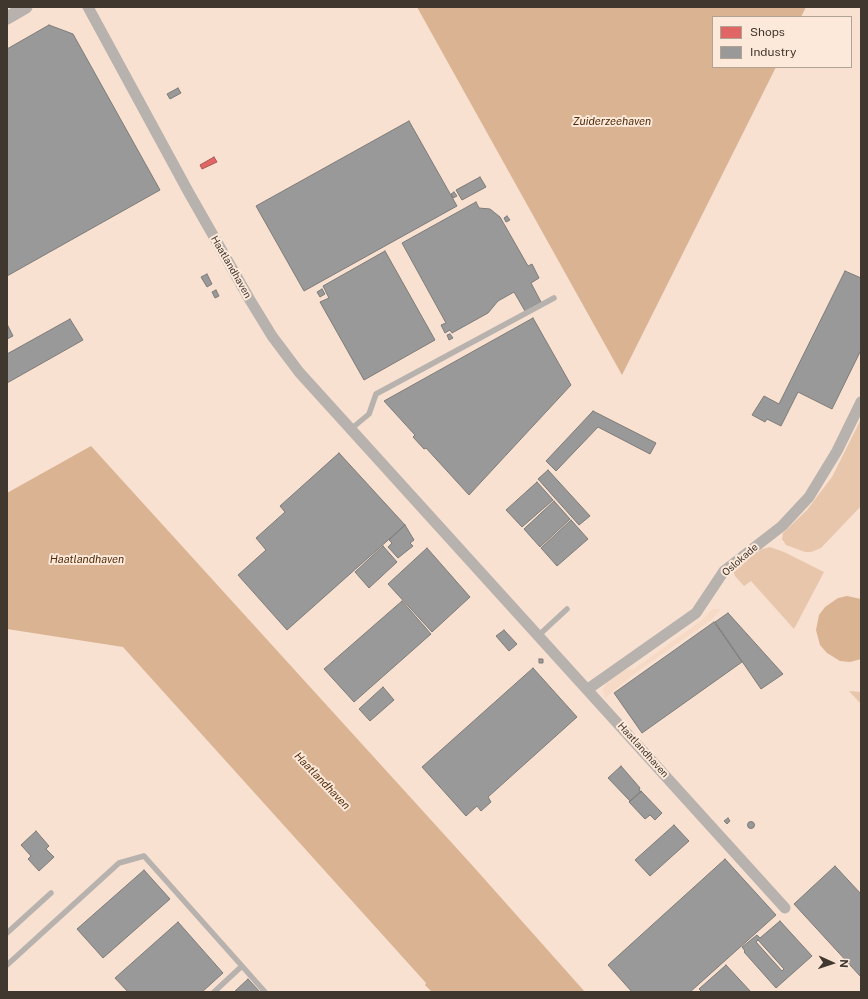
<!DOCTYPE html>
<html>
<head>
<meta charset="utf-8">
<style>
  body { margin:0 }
  #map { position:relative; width:868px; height:999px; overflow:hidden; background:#f5eae2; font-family:"Public Sans",sans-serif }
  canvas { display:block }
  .frame { position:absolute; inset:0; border:8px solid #40372f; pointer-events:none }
  .legend { position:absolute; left:712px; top:16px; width:140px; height:52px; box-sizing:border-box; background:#fde9da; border:1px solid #b1a296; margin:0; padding:5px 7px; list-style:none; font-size:12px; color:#40372f }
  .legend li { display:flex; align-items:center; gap:8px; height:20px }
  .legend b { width:20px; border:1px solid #b1a296 }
  .north { position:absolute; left:812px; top:943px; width:40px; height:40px; -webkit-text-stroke:3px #fde9da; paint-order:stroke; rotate:93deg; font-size:11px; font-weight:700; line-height:16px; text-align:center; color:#40372f }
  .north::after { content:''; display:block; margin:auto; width:14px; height:18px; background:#40372f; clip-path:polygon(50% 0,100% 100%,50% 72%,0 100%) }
</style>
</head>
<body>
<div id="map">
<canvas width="868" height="999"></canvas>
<div class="frame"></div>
<ul class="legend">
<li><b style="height:11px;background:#e06666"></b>Shops</li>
<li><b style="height:11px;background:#999"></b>Industry</li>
</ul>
<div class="north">N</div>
</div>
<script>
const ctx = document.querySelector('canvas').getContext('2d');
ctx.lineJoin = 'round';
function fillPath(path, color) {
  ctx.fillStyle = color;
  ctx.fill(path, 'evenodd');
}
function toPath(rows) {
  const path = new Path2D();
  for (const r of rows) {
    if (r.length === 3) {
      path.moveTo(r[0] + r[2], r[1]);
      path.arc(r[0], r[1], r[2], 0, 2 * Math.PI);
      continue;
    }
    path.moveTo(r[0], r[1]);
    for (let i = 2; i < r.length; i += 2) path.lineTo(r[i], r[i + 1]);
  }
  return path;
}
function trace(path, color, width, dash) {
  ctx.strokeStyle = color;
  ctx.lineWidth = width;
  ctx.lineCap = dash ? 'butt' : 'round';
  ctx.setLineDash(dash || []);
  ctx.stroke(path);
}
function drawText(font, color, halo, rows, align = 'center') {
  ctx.font = font + ' "Public Sans",sans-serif';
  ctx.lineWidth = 4;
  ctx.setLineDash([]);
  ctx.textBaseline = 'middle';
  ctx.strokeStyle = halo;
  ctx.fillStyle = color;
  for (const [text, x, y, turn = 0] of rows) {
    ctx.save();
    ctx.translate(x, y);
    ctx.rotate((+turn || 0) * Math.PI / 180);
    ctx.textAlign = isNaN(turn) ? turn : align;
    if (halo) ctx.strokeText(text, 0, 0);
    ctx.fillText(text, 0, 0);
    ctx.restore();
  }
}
const built = toPath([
  [7,7,861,7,861,992,7,992],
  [713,17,851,17,851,67,713,67]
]);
const green = toPath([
  [713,609,721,609,711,620,635,673,605,698,603,689,607,683,625,670,634,669,701,621]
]);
const forest = toPath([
  [861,419,861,506,821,548,811,552,805,552,786,545,782,539,783,533,807,510,832,477],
  [770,547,784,552,824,572,794,629,751,581,744,586,735,576,733,570,762,549],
  [849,691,861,692,861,704]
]);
const water = toPath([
  [417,7,806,7,801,17,713,17,713,67,776,67,622,375],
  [91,446,471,864,585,992,432,992,425,985,426,983,123,647,7,629,7,493],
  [847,596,861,599,861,659,850,662,840,661,827,653,820,645,816,630,819,615,825,607,838,598]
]);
const shops = toPath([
  [214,157,217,162,202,169,200,165,214,157]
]);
const industry = toPath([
  [49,25,73,34,160,190,7,276,7,49,49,25],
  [178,88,181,93,170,99,167,94,178,88],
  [409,121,457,206,304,291,256,206,409,121],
  [480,177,486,187,462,200,456,190,480,177],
  [454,192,457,196,453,198,451,194,454,192],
  [476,202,479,208,490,209,500,217,528,266,532,264,539,278,531,283,541,302,525,311,514,292,498,301,488,313,452,333,450,330,445,333,441,325,446,323,402,243,476,202],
  [507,216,510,220,506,222,504,218,507,216],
  [385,251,435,340,364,380,320,302,329,298,323,286,385,251],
  [845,271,861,278,861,350,832,409,798,392,781,426,767,419,765,422,752,415,764,396,779,404,845,271],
  [207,274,212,284,207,287,201,277,207,274],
  [322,289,325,294,320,297,317,292,322,289],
  [216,290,219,296,215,298,212,292,216,290],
  [533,318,571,385,469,495,426,448,424,449,413,437,415,435,384,401,533,318],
  [70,319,83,340,7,383,7,354,70,319],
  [7,324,13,336,7,339,7,324],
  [450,334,453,338,449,340,447,335,450,334],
  [593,411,656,443,650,454,598,427,556,471,546,461,593,411],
  [339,453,405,525,287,630,238,575,266,550,256,538,285,512,280,506,339,453],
  [548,470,590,516,579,525,538,479,548,470],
  [537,482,553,500,522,527,506,510,537,482],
  [554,501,570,519,540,547,524,529,554,501],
  [571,520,588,539,557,566,541,548,571,520],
  [405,525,414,540,410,543,413,546,398,558,388,547,392,543,389,540,405,525],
  [383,546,397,562,369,588,355,572,383,546],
  [427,548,470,597,432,632,388,584,427,548],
  [402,601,431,634,354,702,324,669,402,601],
  [728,613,783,674,761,689,715,622,728,613],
  [714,622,742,662,642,733,614,693,714,622],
  [504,630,517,644,509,651,496,636,504,630],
  [539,659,543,659,543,663,539,663,539,659],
  [533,668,577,717,488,797,491,802,481,811,477,806,466,816,422,767,533,668],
  [383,687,394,700,370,721,359,709,383,687],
  [621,766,640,788,639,790,641,792,630,801,608,778,621,766],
  [641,791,662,813,655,820,650,815,645,819,629,802,641,791],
  [728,818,730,821,727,824,724,821,728,818],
  [751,825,3.5],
  [674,825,689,841,650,876,635,860,674,825],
  [36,831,49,846,46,849,54,857,39,871,28,859,31,856,21,845,36,831],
  [725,859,776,915,690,992,632,992,608,965,725,859],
  [835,866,861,894,861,977,794,904,835,866],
  [144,870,170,899,103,958,77,929,144,870],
  [780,921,812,956,776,988,744,952,745,951,742,947,757,935,760,938,780,921],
  [758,940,784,969,782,971,756,942,758,940],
  [178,922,223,973,202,992,128,992,115,978,178,922],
  [726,965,751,992,702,992,699,989,726,965],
  [248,979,260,992,234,992,248,979]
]);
const service = toPath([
  [351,429,369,414,376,394,554,298],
  [539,635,567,609],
  [7,933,51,893],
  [7,965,119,863,144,856,242,966],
  [214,992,242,966,265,992]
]);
const minor = toPath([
  [88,7,189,193,250,300,272,336,299,372,785,908],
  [588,689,696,613,724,571,782,526,809,497,837,451,861,402]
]);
const tertiary = toPath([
  [7,18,26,7]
]);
const streetNames = [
  ["Haatlandhaven",231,267,60],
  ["Oslokade",740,560,-41],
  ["Haatlandhaven",643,750,48]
];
const waterNames = [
  ["Zuiderzeehaven",612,122],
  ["Haatlandhaven",87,560],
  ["Haatlandhaven",322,781,46]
];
fillPath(built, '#f8e1d1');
fillPath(green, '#f6dac5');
fillPath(forest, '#e8c6ac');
fillPath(water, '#dab393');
fillPath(shops, '#e06666');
trace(shops, '#b05856', 1);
fillPath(industry, '#999');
trace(industry, '#7e7c79', 1);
trace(service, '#b7b2ae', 5.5);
trace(minor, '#b7b2ae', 11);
trace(tertiary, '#b7b2ae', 13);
drawText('10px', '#40372f', '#fde9da', streetNames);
drawText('italic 11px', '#502c0b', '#fde9da', waterNames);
</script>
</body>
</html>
